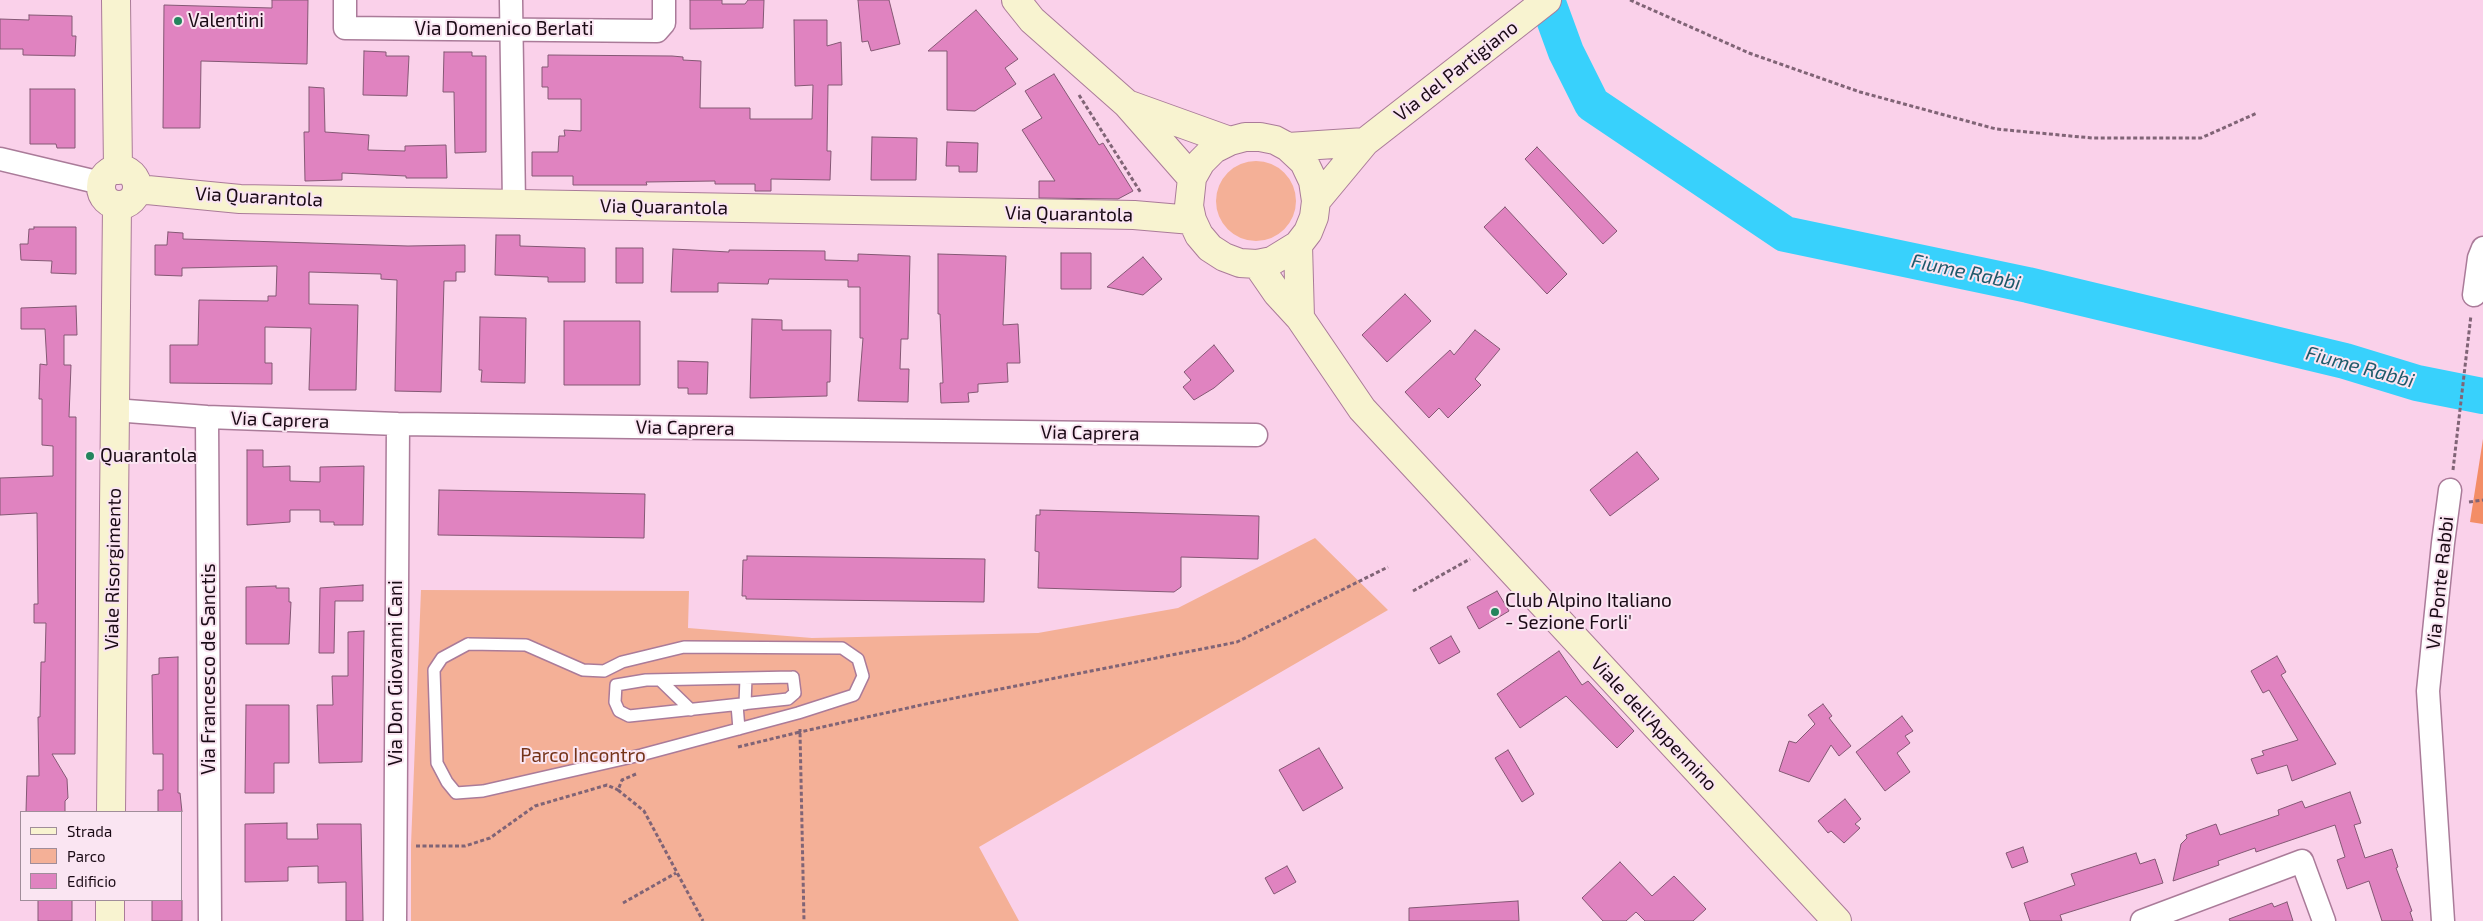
<!DOCTYPE html>
<html>
<head>
<meta charset="utf-8">
<style>
  body { margin:0 }
  #map { position:relative; width:2483px; height:921px; overflow:hidden; background:#fad1ea; font-family:"Exo 2",sans-serif }
  canvas { display:block }
  .legend { position:absolute; left:20px; top:811px; width:162px; height:90px; box-sizing:border-box; background:#fae5f2; border:1px solid #a08d9a; margin:0; padding:6px 9px; list-style:none; font-size:15px; color:#1a0a15 }
  .legend li { display:flex; align-items:center; gap:10px; height:25px }
  .legend b { width:25px; border:1px solid #a08d9a }
</style>
</head>
<body>
<div id="map">
<canvas width="2483" height="921"></canvas>
<ul class="legend">
<li><b style="height:6px;background:#f8f3d0"></b>Strada</li>
<li><b style="height:14px;background:#f4b097"></b>Parco</li>
<li><b style="height:14px;background:#e083c0"></b>Edificio</li>
</ul>
</div>
<script>
const ctx = document.querySelector('canvas').getContext('2d');
ctx.lineJoin = 'round';
function fillPath(path, color) {
  ctx.fillStyle = color;
  ctx.fill(path, 'evenodd');
}
function toPath(rows) {
  const path = new Path2D();
  for (const r of rows) {
    if (r.length === 3) {
      path.moveTo(r[0] + r[2], r[1]);
      path.arc(r[0], r[1], r[2], 0, 2 * Math.PI);
      continue;
    }
    path.moveTo(r[0], r[1]);
    for (let i = 2; i < r.length; i += 2) path.lineTo(r[i], r[i + 1]);
  }
  return path;
}
function trace(path, color, width, dash) {
  ctx.strokeStyle = color;
  ctx.lineWidth = width;
  ctx.lineCap = dash ? 'butt' : 'round';
  ctx.setLineDash(dash || []);
  ctx.stroke(path);
}
function drawText(font, color, halo, rows, align = 'center') {
  ctx.font = font + ' "Exo 2",sans-serif';
  ctx.lineWidth = 4;
  ctx.setLineDash([]);
  ctx.textBaseline = 'middle';
  ctx.strokeStyle = halo;
  ctx.fillStyle = color;
  for (const [text, x, y, turn = 0] of rows) {
    ctx.save();
    ctx.translate(x, y);
    ctx.rotate((+turn || 0) * Math.PI / 180);
    ctx.textAlign = isNaN(turn) ? turn : align;
    if (halo) ctx.strokeText(text, 0, 0);
    ctx.fillText(text, 0, 0);
    ctx.restore();
  }
}
const green = toPath([
  [1256,201,40],
  [1315,538,1388,610,979,847,1019,921,411,921,411,845,421,590,689,591,688,628,812,638,1038,633,1178,608]
]);
const forest = toPath([
  [2483,439,2483,524,2470,522]
]);
const river = toPath([
  [1547,0,1566,52,1592,104,1785,234,2028,285,2345,361,2417,383,2483,396]
]);
const building = toPath([
  [272,0,308,0,307,64,201,61,200,128,163,128,164,5,272,8,272,0],
  [690,0,722,0,722,4,745,4,748,0,764,0,763,28,690,29,690,0],
  [858,0,889,0,900,44,871,51,868,41,862,42,858,0],
  [976,10,1018,59,1005,68,1016,84,975,111,947,110,947,51,928,51,976,10],
  [29,15,72,16,72,36,76,36,75,56,23,55,23,49,0,49,0,19,29,20,29,15],
  [794,20,827,20,827,46,841,42,842,85,828,85,827,151,831,151,830,180,771,179,771,191,755,191,755,184,715,184,715,181,646,182,647,185,573,185,573,176,532,176,532,152,558,152,559,136,565,136,564,130,581,131,581,99,548,99,548,87,542,87,542,67,548,67,548,55,672,56,683,57,683,60,701,61,700,108,750,108,750,119,812,119,813,85,795,86,794,20],
  [364,51,386,52,386,56,409,56,407,96,363,95,364,51],
  [444,52,472,52,472,56,486,56,486,152,455,153,454,92,443,92,444,52],
  [1054,74,1099,145,1103,143,1133,191,1118,199,1039,198,1039,181,1055,181,1022,130,1042,118,1025,91,1054,74],
  [309,87,324,88,325,132,369,135,368,150,405,151,405,146,446,145,447,178,406,178,406,176,342,173,342,180,305,181,304,132,309,132,309,87],
  [30,89,75,89,75,148,57,148,56,144,30,144,30,89],
  [872,137,917,138,916,180,871,180,872,137],
  [947,142,978,143,977,172,959,172,959,166,946,166,947,142],
  [1537,147,1617,231,1603,244,1525,159,1537,147],
  [1505,207,1567,274,1547,294,1484,227,1505,207],
  [34,227,76,227,76,274,51,273,52,261,21,260,20,244,28,244,29,229,34,229,34,227],
  [168,232,183,233,183,239,408,246,465,245,465,272,456,272,456,281,444,281,441,392,395,391,397,280,381,279,381,274,309,272,309,304,358,305,356,390,309,390,311,328,265,327,265,363,272,363,272,384,170,383,170,345,198,345,199,300,268,301,268,296,276,296,277,266,182,268,182,276,155,275,155,245,167,245,168,232],
  [496,235,520,235,520,246,585,248,585,282,548,282,548,277,495,275,496,235],
  [616,248,643,248,643,283,616,283,616,248],
  [673,249,729,252,729,250,825,251,825,260,858,261,858,254,910,256,908,339,901,339,900,369,909,369,908,402,858,401,863,338,860,338,860,287,848,287,848,280,769,279,768,284,718,283,718,292,671,292,673,249],
  [1061,253,1091,253,1091,289,1061,289,1061,253],
  [938,254,1006,256,1003,325,1018,324,1020,363,1007,363,1008,382,978,384,978,392,968,393,969,402,941,403,940,383,943,383,940,314,938,314,938,254],
  [1143,257,1162,279,1143,295,1107,287,1143,257],
  [1405,294,1431,321,1387,362,1362,335,1405,294],
  [76,306,77,335,64,335,64,365,71,365,69,417,76,417,75,754,52,754,67,779,68,798,65,801,65,812,26,812,27,776,39,776,38,717,40,717,41,662,45,662,46,623,34,623,34,604,38,604,37,513,0,515,0,478,53,476,53,446,42,445,42,399,39,399,40,364,47,365,45,329,21,329,21,308,76,306],
  [480,317,526,318,525,383,481,382,482,370,479,370,480,317],
  [752,319,782,320,782,330,831,330,830,382,827,382,827,396,750,398,752,319],
  [564,321,640,321,640,385,564,385,564,321],
  [1475,330,1500,349,1475,379,1481,385,1448,418,1439,408,1429,418,1405,392,1450,350,1454,355,1475,330],
  [1214,345,1234,371,1214,388,1194,400,1183,387,1191,380,1184,372,1214,345],
  [678,361,708,362,707,394,688,394,688,388,678,388,678,361],
  [247,450,263,450,263,467,290,466,290,481,320,482,320,467,364,466,363,525,334,525,334,522,320,522,320,510,290,510,290,522,247,525,247,450],
  [1637,452,1659,479,1610,516,1590,490,1637,452],
  [439,490,645,494,644,538,438,535,439,490],
  [1040,510,1259,516,1258,559,1181,557,1181,587,1174,592,1038,588,1039,552,1035,551,1036,515,1040,515,1040,510],
  [747,556,985,559,984,602,746,599,746,596,742,596,743,560,747,560,747,556],
  [363,585,363,601,335,601,334,653,319,653,320,588,363,585],
  [276,586,276,588,289,588,289,602,291,602,289,644,246,644,246,587,276,586],
  [1497,591,1509,611,1479,629,1467,607,1497,591],
  [364,631,362,762,319,763,317,705,333,705,332,676,348,676,348,632,364,631],
  [1451,636,1460,652,1439,664,1430,648,1451,636],
  [1559,651,1582,685,1588,681,1634,731,1617,748,1566,696,1520,728,1497,694,1559,651],
  [2277,656,2286,672,2281,675,2336,764,2292,781,2287,765,2257,774,2251,759,2264,755,2262,751,2298,740,2269,690,2263,693,2251,671,2277,656],
  [178,657,178,793,180,793,182,812,158,812,158,790,163,790,163,754,153,754,152,675,159,674,159,658,178,657],
  [1823,704,1832,716,1829,718,1851,746,1839,756,1831,745,1809,782,1779,771,1789,741,1796,743,1815,724,1808,715,1823,704],
  [246,705,289,705,289,763,274,763,274,793,245,793,246,705],
  [1902,716,1913,731,1905,736,1910,743,1897,753,1910,772,1885,791,1856,752,1902,716],
  [1319,748,1343,788,1303,811,1279,770,1319,748],
  [1508,750,1534,794,1522,802,1495,758,1508,750],
  [2350,792,2361,823,2354,825,2365,858,2392,849,2398,867,2396,868,2412,911,2410,912,2413,921,2382,921,2369,881,2347,889,2337,860,2345,857,2335,825,2256,852,2255,848,2218,861,2219,865,2173,881,2181,844,2187,838,2186,835,2216,824,2220,835,2279,815,2278,810,2302,801,2305,808,2350,792],
  [1845,799,1861,819,1855,824,1860,828,1844,843,1831,831,1828,833,1818,821,1845,799],
  [287,823,287,839,318,839,317,824,361,824,363,921,346,921,346,882,318,883,318,866,288,867,288,881,245,882,245,824,287,823],
  [2023,847,2028,862,2012,868,2006,853,2023,847],
  [2136,853,2140,864,2155,859,2163,883,2060,915,2062,921,2030,921,2024,903,2075,885,2071,874,2136,853],
  [1620,862,1652,896,1674,876,1706,909,1693,921,1645,921,1636,912,1626,921,1603,921,1582,898,1620,862],
  [1287,866,1296,882,1274,894,1265,878,1287,866],
  [38,900,72,900,72,921,38,921,38,900],
  [152,900,182,900,182,921,152,921,152,900],
  [1518,901,1519,921,1409,921,1409,908,1518,901],
  [2287,902,2293,921,2230,921,2229,919,2272,903,2274,907,2287,902]
]);
const path = toPath([
  [1630,0,1749,53,1860,92,1996,129,2092,138,2201,138,2257,113],
  [1079,95,1141,193],
  [2453,470,2471,315],
  [2469,502,2483,500],
  [1413,591,1470,559],
  [800,729,800,732,930,703,1237,642,1388,567],
  [738,747,800,732,804,921],
  [636,774,622,780,618,790,644,811,703,921],
  [416,846,465,846,490,838,535,806,607,785,618,790],
  [623,903,676,873]
]);
const lane = toPath([
  [468,644,526,645,583,670,604,671,622,662,684,647,842,648,858,659,863,676,854,695,798,713,641,755,483,791,456,793,447,782,437,763,434,670,442,658,468,644],
  [793,677,795,693,788,699,629,716,619,711,615,702,616,685,646,680,793,677],
  [660,680,691,710],
  [745,704,746,678],
  [737,705,739,729]
]);
const street = toPath([
  [345,0,345,28,657,31,664,23,664,0],
  [511,0,514,204],
  [0,159,101,183],
  [2474,295,2479,258,2483,248],
  [114,410,207,417,398,424,1256,435],
  [207,417,210,921],
  [395,921,398,424],
  [2142,921,2302,861,2324,921],
  [2443,921,2428,691,2443,543,2450,490]
]);
const secondary = toPath([
  [116,0,118,170],
  [1016,0,1032,20,1127,104,1192,178],
  [1127,104,1230,141,1245,137,1260,137,1275,140,1288,147,1304,162,1313,181,1316,201,1314,217,1308,232,1298,245,1272,261,1257,264,1240,263,1224,257,1210,248,1199,235,1192,220,1189,206,1192,178,1201,162,1214,149,1230,141],
  [1288,147,1365,142],
  [119,187,18],
  [137,189,240,199,1134,215,1192,220],
  [1316,201,1365,142,1547,0],
  [1298,245,1300,318],
  [1257,264,1277,293,1300,318,1362,409,1837,921],
  [111,812,117,205],
  [110,921,110,900]
]);
const markers = [
  [178,21,5,"#24855d"],
  [90,456,5,"#24855d"],
  [1495,612,5,"#24855d"]
];
const poiNames = [
  ["Valentini",188,21],
  ["Quarantola",100,456],
  ["Club Alpino Italiano",1505,601],
  ["- Sezione Forli'",1505,623]
];
const streetNames = [
  ["Via Domenico Berlati",504,29],
  ["Via del Partigiano",1456,71,-38],
  ["Via Quarantola",259,197,3],
  ["Via Quarantola",664,207,1],
  ["Via Quarantola",1069,214,1],
  ["Via Caprera",280,420,2],
  ["Via Caprera",685,428,1],
  ["Via Caprera",1090,433,1],
  ["Viale Risorgimento",113,569,-89],
  ["Via Ponte Rabbi",2440,583,-84],
  ["Via Francesco de Sanctis",209,669,-90],
  ["Via Don Giovanni Cani",396,673,-90],
  ["Viale dell'Appennino",1654,724,47]
];
const parkNames = [
  ["Parco Incontro",583,756]
];
const waterNames = [
  ["Fiume Rabbi",1966,272,12],
  ["Fiume Rabbi",2360,367,15]
];
fillPath(green, '#f4b097');
fillPath(forest, '#f38d66');
trace(river, '#38d1fc', 36);
fillPath(building, '#e083c0');
trace(building, '#845874', 1);
trace(lane, '#aa7b99', 14);
trace(street, '#aa7b99', 25);
trace(secondary, '#aa7b99', 30);
trace(path, '#806476', 3, [4, 2.5]);
trace(lane, '#fff', 11);
trace(street, '#fff', 22);
trace(secondary, '#f8f3d0', 28);
for (const [x, y, r, color] of markers) {
  const dot = new Path2D();
  dot.arc(x, y, r, 0, 2 * Math.PI);
  ctx.fillStyle = color;
  ctx.fill(dot);
  trace(dot, '#fae5f2', 2);
}
drawText('19px', '#1a0a15', '#fae5f2', poiNames, 'left');
drawText('19px', '#1a0a15', '#fae5f2', streetNames);
drawText('19px', '#743319', '#fae5f2', parkNames);
drawText('italic 20px', '#1e596a', '#fae5f2', waterNames);
</script>
</body>
</html>
